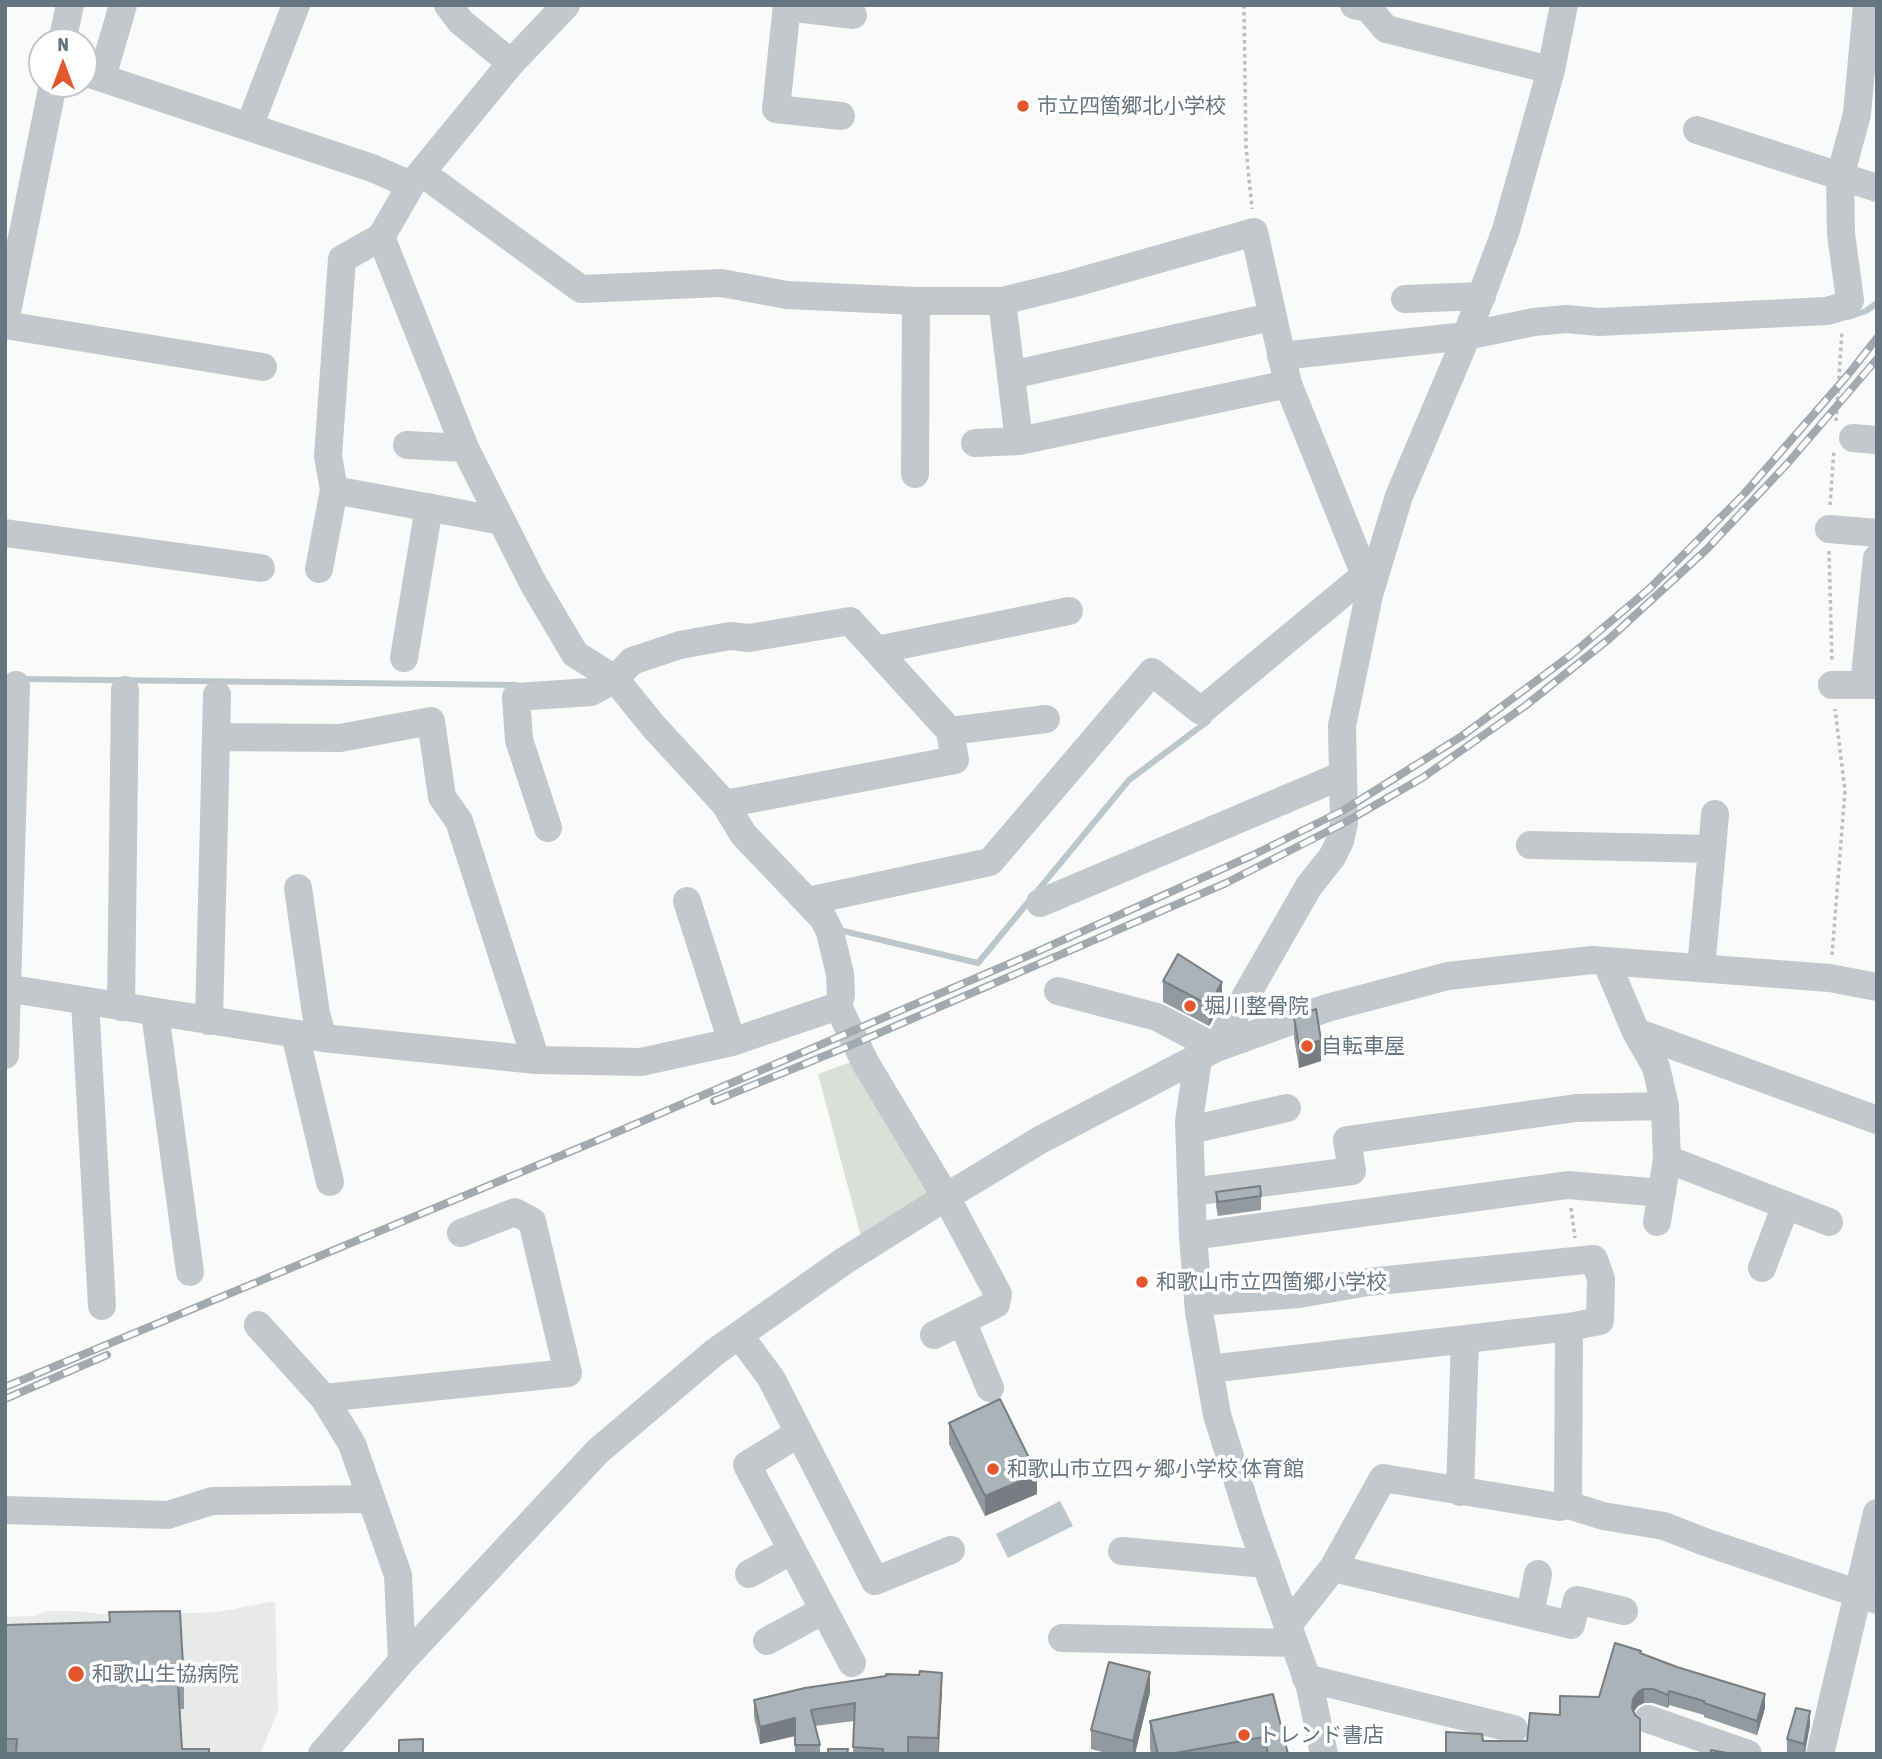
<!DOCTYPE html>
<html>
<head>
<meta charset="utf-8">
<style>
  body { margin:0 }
  #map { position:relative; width:1882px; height:1759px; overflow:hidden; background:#fafaf8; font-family:"Asap Condensed",sans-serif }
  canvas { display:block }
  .frame { position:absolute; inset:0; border:7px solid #657683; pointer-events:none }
  .north { position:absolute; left:28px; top:28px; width:70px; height:70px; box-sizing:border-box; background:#fff; border:2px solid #c1c8cd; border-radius:50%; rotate:0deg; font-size:19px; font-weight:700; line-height:28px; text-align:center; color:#657683 }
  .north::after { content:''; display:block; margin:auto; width:24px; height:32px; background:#e4572e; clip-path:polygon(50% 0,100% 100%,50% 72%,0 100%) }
</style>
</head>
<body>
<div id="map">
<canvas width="1882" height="1759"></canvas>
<div class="frame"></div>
<div class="north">N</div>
</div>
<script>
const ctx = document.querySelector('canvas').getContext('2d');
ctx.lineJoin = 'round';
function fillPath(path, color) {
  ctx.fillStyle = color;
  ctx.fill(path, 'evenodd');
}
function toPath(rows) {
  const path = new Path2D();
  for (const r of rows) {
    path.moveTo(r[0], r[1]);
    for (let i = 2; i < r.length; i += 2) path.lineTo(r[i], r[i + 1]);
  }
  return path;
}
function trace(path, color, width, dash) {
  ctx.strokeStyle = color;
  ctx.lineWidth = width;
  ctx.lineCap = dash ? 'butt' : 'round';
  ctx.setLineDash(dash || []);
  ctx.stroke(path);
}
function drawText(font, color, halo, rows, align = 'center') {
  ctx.font = font + ' "Asap Condensed","Noto Sans JP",sans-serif';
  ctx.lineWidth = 7;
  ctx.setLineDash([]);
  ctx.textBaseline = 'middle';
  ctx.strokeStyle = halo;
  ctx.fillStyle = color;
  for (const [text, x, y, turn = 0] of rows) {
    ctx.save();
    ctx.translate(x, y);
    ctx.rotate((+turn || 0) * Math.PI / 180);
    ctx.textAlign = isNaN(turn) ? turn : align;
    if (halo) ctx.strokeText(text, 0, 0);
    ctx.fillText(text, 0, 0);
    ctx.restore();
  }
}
const built = toPath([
  [275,1601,278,1711,260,1754,5,1754,5,1617,36,1616,46,1611,77,1611,117,1616,218,1612]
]);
const green = toPath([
  [854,1061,932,1194,862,1240,818,1074]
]);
const water = toPath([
  [1060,1501,1073,1526,1008,1558,996,1534]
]);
const stream = toPath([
  [1848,317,1866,311,1877,303],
  [23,679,516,685],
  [839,930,978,963,1129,780,1208,721]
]);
const path = toPath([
  [1244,5,1246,148,1252,209],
  [1836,421,1842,331],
  [1830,505,1834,450],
  [1829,551,1832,663],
  [1832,955,1845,791,1835,709],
  [1571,1208,1575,1238]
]);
const minor = toPath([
  [448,5,461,22,511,63],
  [566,5,511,63,411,185,381,237,465,448,533,583,575,654,615,679,654,727,725,804,743,834,823,918,830,932,840,974,841,995,838,1006,866,1064,946,1197,998,1294,996,1304,934,1335],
  [787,5,776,109,841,116],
  [1354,5,1368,8,1386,29,1551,70],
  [787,7,853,15],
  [62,42,70,5],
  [84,72,372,168,411,185],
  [102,77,123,5],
  [249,127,296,5],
  [1697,130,1877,188],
  [422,173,581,289,721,283,787,295,916,301,1002,301,1071,284,1254,232,1288,384,1365,575,1374,578],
  [1405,299,1482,296],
  [1002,301,1019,441],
  [5,322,53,84],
  [5,325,263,367],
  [1281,356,1466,336,1534,322,1566,319,1599,322,1827,311,1844,306,1850,300,1841,234,1840,177,1857,114,1867,5],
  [1011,375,1271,317],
  [1853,438,1877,440],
  [975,443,1019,441,1288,384],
  [407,445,465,448],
  [915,474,916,301],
  [334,490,328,456,342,259,381,237],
  [1829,529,1877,533],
  [5,533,261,568],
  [319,569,334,490,502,521],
  [877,650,1069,611],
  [404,658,429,507],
  [1832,685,1877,685],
  [1864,685,1877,558],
  [950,731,1046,719],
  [216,737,340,738,431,721,442,797,459,821,536,1060],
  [548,828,519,740,516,697,591,692,615,679,632,661,680,645,730,636,749,638,850,621,950,731,955,760,725,804],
  [1530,845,1712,849,1701,968],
  [1712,849,1715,814],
  [298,888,316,1014,323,1038],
  [687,901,732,1042],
  [808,901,990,862,1152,672,1201,711,1365,575],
  [1040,903,1343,775],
  [1606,961,1636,1032,1656,1067,1665,1106,1667,1159,1657,1222],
  [5,988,323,1038,536,1060,641,1062,732,1042,838,1006],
  [1058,991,1157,1017,1216,1048],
  [85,1001,102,1306],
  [121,1007,125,690],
  [155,1013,190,1272],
  [209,1021,217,695],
  [1636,1032,1877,1120],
  [295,1034,330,1182],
  [1216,1048,1309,886,1332,857,1340,841,1344,823,1342,726,1369,595,1399,496,1461,350,1506,230,1551,70,1564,5],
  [5,1055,16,685],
  [1198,1059,1189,1121,1193,1236,1199,1312,1217,1415,1251,1523,1310,1687,1324,1754],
  [1190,1130,1287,1108],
  [1667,1159,1829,1222],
  [1191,1192,1352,1171,1347,1140,1576,1108,1665,1106],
  [1193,1236,1568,1185,1662,1193],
  [1762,1268,1786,1205],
  [1198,1302,1299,1294,1368,1282,1594,1259,1601,1279,1600,1321,1569,1327,1568,1505,1603,1516,1664,1526,1705,1542,1877,1600],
  [962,1321,990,1388],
  [258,1325,324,1398,352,1444,398,1575,402,1661],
  [739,1335,771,1378,875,1581,951,1550],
  [1209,1369,1569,1327],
  [324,1398,568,1373,532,1221,515,1212,461,1233],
  [799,1433,747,1465,852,1663],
  [1460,1492,1465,1339],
  [5,1510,168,1515,212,1501,370,1499],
  [1122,1551,1266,1564],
  [1333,1568,1530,1615,1538,1574],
  [749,1574,792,1550],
  [1530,1615,1571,1625,1577,1600,1624,1611],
  [1288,1625,1333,1568,1383,1478,1560,1507,1568,1505],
  [1062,1638,1294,1643],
  [767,1641,824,1610],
  [1306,1678,1514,1729],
  [1648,1719,1748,1754],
  [322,1754,402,1661,598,1451,715,1352,844,1261,946,1197,1040,1140,1216,1048,1327,1008,1448,976,1592,960,1830,978,1877,987],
  [1820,1754,1877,1513]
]);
const rail = toPath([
  [714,1101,856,1043,1226,883,1344,823,1422,778,1525,706,1609,639,1707,549,1787,464,1877,359],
  [5,1387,603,1138,1025,957,1251,856,1344,810,1462,736,1571,655,1649,589,1744,494,1847,376,1877,338],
  [5,1399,107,1355]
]);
const wall = toPath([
  [1163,981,1222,1002,1209,1026,1163,1002],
  [1294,1017,1321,1061,1299,1068,1294,1038],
  [1216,1192,1261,1196,1261,1210,1218,1216,1216,1206],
  [949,1423,1037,1494,985,1516,949,1444],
  [5,1625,184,1684,184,1709,180,1709,182,1749,209,1754,5,1754],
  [1641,1653,1765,1708,1757,1735,1704,1717,1704,1715,1669,1705,1668,1708,1653,1703,1644,1703,1638,1706,1633,1712,1640,1754,1483,1741,1527,1741,1560,1715,1599,1697],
  [942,1690,939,1754,853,1754,854,1721,815,1726,820,1745,820,1754,795,1754,795,1736,760,1744,754,1717,754,1700],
  [1150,1692,1135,1754,1110,1754,1091,1749,1091,1730],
  [1273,1694,1288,1754,1151,1754,1150,1748,1150,1721],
  [1810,1725,1805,1754,1787,1753,1787,1739]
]);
const shadedWall = toPath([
  [1222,982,1222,1002,1209,1026,1209,1005],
  [1321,1040,1321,1061,1299,1068,1299,1047],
  [1037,1474,1037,1494,985,1516,985,1496],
  [1150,1672,1150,1692,1135,1754,1133,1754,1133,1741],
  [942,1673,942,1690,938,1754,938,1738],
  [1644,1689,1644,1703,1638,1706,1633,1713,1632,1708,1633,1699,1638,1692],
  [1669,1691,1669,1705,1668,1708,1668,1695],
  [1765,1694,1765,1708,1757,1735,1757,1721],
  [1810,1711,1810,1725,1804,1754,1804,1744],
  [795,1718,795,1736,760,1744,760,1727]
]);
const building = toPath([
  [1178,954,1222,982,1209,1005,1163,981,1178,954],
  [1316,1009,1321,1040,1299,1047,1294,1017,1316,1009],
  [1260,1186,1261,1196,1218,1202,1216,1192,1260,1186],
  [1000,1399,1037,1474,985,1496,949,1423,1000,1399],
  [180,1611,184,1684,178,1684,182,1749,209,1749,209,1754,16,1754,17,1739,5,1739,5,1625,110,1622,109,1612,180,1611],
  [1615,1643,1641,1651,1640,1653,1677,1667,1765,1694,1757,1721,1704,1703,1704,1701,1669,1691,1668,1695,1653,1689,1644,1689,1638,1692,1633,1699,1632,1708,1635,1715,1640,1719,1640,1754,1446,1754,1446,1732,1482,1734,1483,1741,1527,1741,1530,1713,1560,1715,1560,1696,1599,1697,1615,1643],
  [1109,1662,1150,1672,1133,1741,1091,1730,1109,1662],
  [920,1671,942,1673,938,1738,908,1737,908,1754,883,1754,883,1749,853,1747,855,1703,811,1710,820,1745,795,1745,795,1718,760,1727,754,1700,805,1688,886,1676,886,1674,919,1675,920,1671],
  [1273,1694,1288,1754,1268,1754,1264,1737,1170,1754,1158,1754,1150,1721,1273,1694],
  [1796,1708,1810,1711,1804,1744,1787,1739,1796,1708],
  [423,1739,423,1754,384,1754,399,1753,399,1740,423,1739],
  [828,1749,848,1749,847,1754,828,1754,828,1749],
  [1711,1750,1732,1754,1710,1754,1711,1750]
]);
const markers = [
  [1023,106,7,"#e4572e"],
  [1190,1006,7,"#e4572e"],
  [1307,1046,7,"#e4572e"],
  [1142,1282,7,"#e4572e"],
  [993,1469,7,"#e4572e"],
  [76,1674,9,"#e4572e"],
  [1244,1735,7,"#e4572e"]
];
const poiNames = [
  ["市立四箇郷北小学校",1037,106],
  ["堀川整骨院",1204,1006],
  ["自転車屋",1321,1046],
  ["和歌山市立四箇郷小学校",1156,1282],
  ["和歌山市立四ヶ郷小学校 体育館",1007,1469],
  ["和歌山生協病院",92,1674],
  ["トレンド書店",1258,1735]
];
fillPath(built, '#e8e9e9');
fillPath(green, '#dadfd7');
fillPath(water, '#bbc7cb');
trace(stream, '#bbc7cb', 6);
trace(path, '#bbbfc2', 3.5, [3.5, 3.5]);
trace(minor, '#c3c8cc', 28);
trace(rail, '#a2aab0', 8);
trace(rail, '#fff', 5, [16]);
fillPath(wall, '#929a9f');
fillPath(shadedWall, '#777d82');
fillPath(building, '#aab3b9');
trace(building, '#777d82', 2);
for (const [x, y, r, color] of markers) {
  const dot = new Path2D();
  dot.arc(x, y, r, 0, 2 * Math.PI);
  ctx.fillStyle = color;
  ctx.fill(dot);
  trace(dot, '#fff', 2.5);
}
drawText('21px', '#657683', '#fff', poiNames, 'left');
</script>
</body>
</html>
